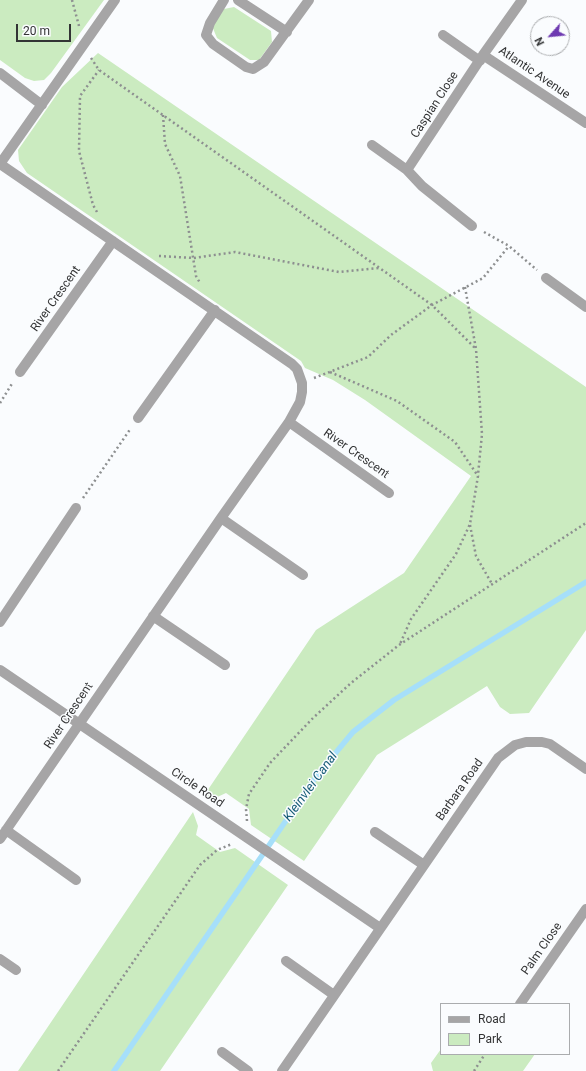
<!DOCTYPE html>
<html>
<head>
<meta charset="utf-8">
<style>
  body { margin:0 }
  #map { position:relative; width:586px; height:1071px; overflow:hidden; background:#fafcfe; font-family:Roboto,sans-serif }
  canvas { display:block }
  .legend { position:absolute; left:440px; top:1003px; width:130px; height:52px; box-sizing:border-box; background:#fafcfe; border:1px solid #aaacae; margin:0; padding:5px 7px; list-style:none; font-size:12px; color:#333435 }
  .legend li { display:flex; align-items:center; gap:8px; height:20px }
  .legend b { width:20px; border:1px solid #aaacae }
  .north { position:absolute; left:530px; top:16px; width:40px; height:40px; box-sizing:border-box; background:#fafcfe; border:1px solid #aaacae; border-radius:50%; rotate:243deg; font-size:11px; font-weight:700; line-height:16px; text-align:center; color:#333435 }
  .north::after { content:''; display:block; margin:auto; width:14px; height:18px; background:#6e3ab1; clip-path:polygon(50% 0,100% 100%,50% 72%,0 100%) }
  .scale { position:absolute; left:16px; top:24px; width:55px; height:18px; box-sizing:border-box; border:2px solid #333435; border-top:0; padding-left:5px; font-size:12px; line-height:14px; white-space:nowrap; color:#333435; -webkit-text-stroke:3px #fafcfe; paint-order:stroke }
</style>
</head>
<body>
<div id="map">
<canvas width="586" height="1071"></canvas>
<ul class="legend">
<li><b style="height:5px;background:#a6a5a6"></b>Road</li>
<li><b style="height:11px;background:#cbebc0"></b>Park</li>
</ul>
<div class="north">N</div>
<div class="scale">20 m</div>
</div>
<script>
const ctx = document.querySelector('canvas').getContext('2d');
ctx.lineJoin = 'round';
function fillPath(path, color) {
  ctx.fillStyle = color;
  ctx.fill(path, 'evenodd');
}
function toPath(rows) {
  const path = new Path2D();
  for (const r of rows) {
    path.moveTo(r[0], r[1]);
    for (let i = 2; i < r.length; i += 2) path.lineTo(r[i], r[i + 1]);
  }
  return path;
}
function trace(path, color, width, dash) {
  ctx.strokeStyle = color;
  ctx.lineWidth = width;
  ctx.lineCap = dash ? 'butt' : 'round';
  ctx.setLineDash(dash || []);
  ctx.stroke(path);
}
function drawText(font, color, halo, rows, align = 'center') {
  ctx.font = font + ' Roboto,sans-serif';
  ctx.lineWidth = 3;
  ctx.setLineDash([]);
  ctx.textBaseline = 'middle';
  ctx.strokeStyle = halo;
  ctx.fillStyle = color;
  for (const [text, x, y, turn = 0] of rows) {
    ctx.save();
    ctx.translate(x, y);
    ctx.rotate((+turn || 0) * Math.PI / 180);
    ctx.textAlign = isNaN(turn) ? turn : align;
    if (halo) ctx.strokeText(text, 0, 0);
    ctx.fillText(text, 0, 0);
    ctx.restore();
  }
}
const green = toPath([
  [0,0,104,0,51,73,44,80,34,81,25,78,0,60],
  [234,7,271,31,272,42,259,60,250,60,217,38,212,26,224,9],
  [98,53,586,387,586,630,529,713,510,714,500,707,487,686,377,755,304,861,251,825,249,809,226,793,213,799,203,797,316,630,404,573,471,476,365,400,333,380,305,368,301,361,27,173,19,161,18,150,62,87],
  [193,812,198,826,196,835,220,852,235,848,288,885,160,1071,18,1071],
  [441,1049,441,1054,535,1054,523,1071,433,1071,431,1063]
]);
const stream = toPath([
  [114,1071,318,774,353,732,394,700,586,582]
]);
const path = toPath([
  [72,0,79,26],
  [91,58,99,70,432,305,476,349],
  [163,115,165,144,180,176,196,276,200,283],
  [97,212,93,205,79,151,80,96,99,70],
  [484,232,509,246,537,270],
  [159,256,194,258,235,252,339,272,379,268],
  [465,287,476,349,482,434,478,475],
  [330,372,397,401,455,442,478,476,470,524,456,554,411,619,400,644],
  [314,378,368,357,391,335,432,305,483,278,509,246],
  [0,403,13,382],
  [83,498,131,428],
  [470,525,476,556,492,584],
  [247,821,246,809,249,794,270,763,313,718,351,683,399,645,586,523],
  [58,1071,200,865,217,850,232,844],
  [474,1071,485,1054]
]);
const street = toPath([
  [224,0,210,23,206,35,213,44,246,67,253,69,264,62,309,0],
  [238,0,287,32],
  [522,0,483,55,586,123],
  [443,35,480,61],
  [0,73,42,105],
  [372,145,407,170,422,186,472,226],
  [0,164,292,364,297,369,302,383,302,392,300,402,289,422,221,518,0,839],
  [0,164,115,0],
  [407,170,483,55],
  [546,278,586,307],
  [20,372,113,241],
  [138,418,215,310],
  [289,422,389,493],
  [221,518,303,575],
  [153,616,225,665],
  [0,622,76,508],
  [0,670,380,928],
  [6,830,76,880],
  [375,832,424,865],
  [0,959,16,970],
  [286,961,334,995],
  [520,1004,586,909],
  [222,1052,248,1071],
  [282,1071,498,758,515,745,526,742,542,742,550,744,586,769]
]);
const streetNames = [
  ["Atlantic Avenue",534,73,34],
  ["Caspian Close",435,105,-57],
  ["River Crescent",56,299,-55],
  ["River Crescent",356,454,35],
  ["River Crescent",69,716,-56],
  ["Circle Road",197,788,34],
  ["Barbara Road",460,790,-55],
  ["Palm Close",542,949,-55]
];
const waterNames = [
  ["Kleinvlei Canal",311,787,-54]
];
fillPath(green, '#cbebc0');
trace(stream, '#a6dffa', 5.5);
trace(path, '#8d8f90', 2.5, [2, 3]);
trace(street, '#a6a5a6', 10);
drawText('12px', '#333435', '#fafcfe', streetNames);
drawText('italic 13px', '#175d78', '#fafcfe', waterNames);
</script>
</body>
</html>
